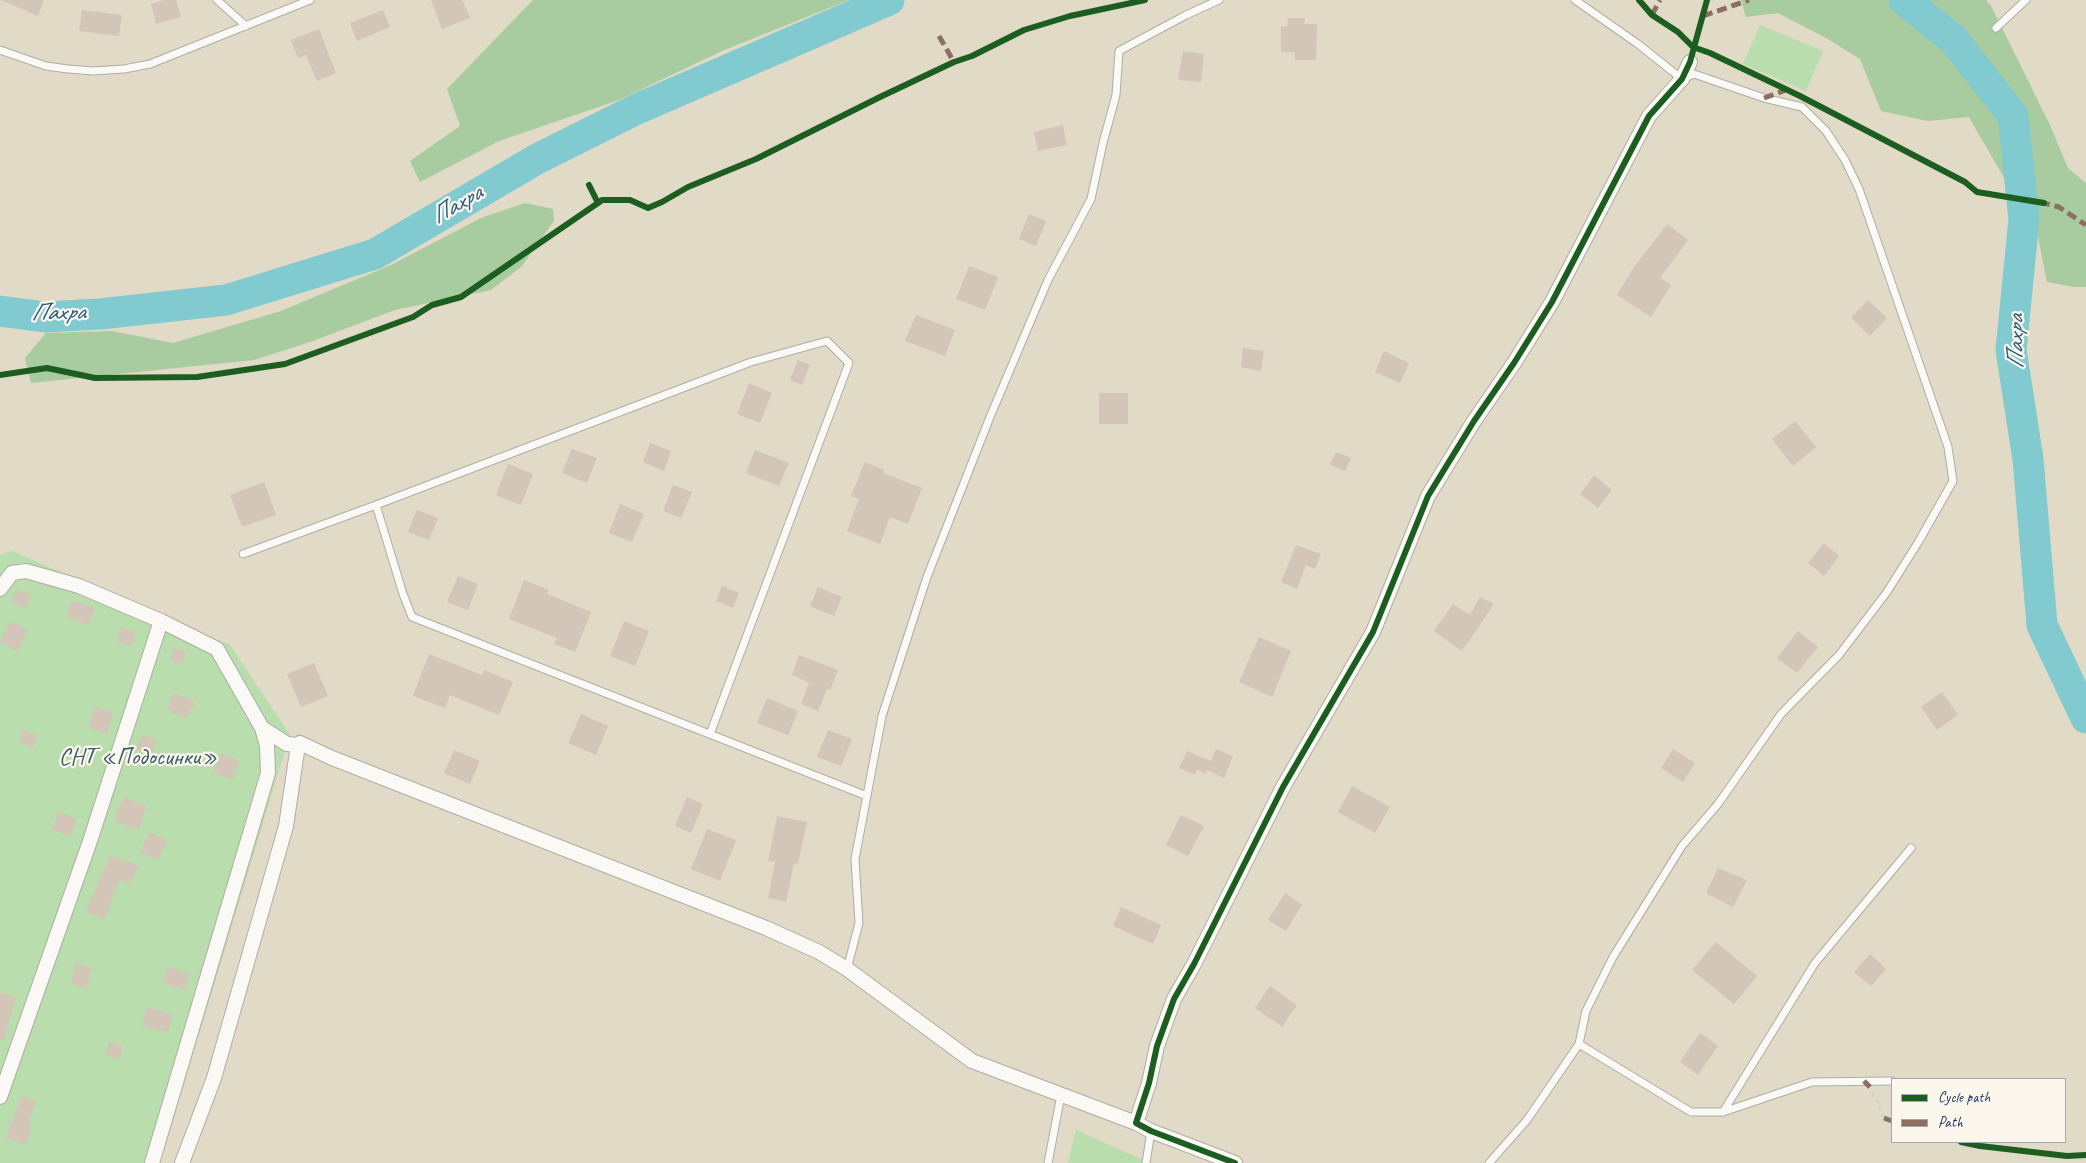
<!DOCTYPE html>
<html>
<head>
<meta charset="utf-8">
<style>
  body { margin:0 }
  #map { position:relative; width:2086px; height:1163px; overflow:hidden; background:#e0dac6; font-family:Caveat,sans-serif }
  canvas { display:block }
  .legend { position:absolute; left:1891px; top:1078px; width:175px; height:65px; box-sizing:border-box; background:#fbf7ec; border:1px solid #a1a7b3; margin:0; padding:6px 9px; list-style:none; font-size:15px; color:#1b2f5e }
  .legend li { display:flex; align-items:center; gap:10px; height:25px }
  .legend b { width:25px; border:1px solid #a1a7b3 }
</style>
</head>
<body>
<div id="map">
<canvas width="2086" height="1163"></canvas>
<ul class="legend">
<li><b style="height:6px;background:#1b5e20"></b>Cycle path</li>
<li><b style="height:6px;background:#8d6e63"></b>Path</li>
</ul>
</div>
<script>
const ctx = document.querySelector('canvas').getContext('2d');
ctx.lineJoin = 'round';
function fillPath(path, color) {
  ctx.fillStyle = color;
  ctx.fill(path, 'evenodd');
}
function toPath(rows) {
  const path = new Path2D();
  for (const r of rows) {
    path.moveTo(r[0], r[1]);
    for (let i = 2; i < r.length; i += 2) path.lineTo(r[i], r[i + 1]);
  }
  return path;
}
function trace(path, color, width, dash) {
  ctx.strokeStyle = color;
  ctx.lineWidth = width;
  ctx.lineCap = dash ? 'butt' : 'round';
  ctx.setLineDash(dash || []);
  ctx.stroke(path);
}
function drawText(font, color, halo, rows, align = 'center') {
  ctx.font = font + ' Caveat,sans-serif';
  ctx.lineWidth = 4.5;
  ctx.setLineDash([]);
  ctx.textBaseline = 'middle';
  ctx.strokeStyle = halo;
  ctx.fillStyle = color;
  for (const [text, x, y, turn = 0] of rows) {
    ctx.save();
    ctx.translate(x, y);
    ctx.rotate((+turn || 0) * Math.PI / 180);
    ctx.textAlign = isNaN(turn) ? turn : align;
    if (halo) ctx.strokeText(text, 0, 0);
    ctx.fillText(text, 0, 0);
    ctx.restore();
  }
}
const green = toPath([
  [1760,25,1823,51,1806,91,1743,64],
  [12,551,230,645,298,747,287,744,160,1163,0,1163,0,555],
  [1076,1130,1150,1163,1068,1163]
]);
const forest = toPath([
  [533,0,849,0,722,51,619,100,499,141,420,182,410,161,460,126,447,89],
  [1741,0,1986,0,1991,6,2049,123,2068,168,2086,183,2086,287,2074,287,2047,282,2038,237,1969,117,1928,121,1881,111,1860,59,1826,38,1778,13,1746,17],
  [525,203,553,209,554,221,521,267,491,290,395,310,310,342,254,360,31,383,25,358,46,333,112,331,173,343,281,311,391,265,481,218]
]);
const river = toPath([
  [1904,0,1953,39,2013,116,2024,219,2011,350,2028,459,2042,625,2086,718],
  [0,311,45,317,100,314,226,300,375,254,537,159,637,109,889,0]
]);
const building = toPath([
  [1,0,44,0,38,16],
  [164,0,176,0,181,17,156,24,151,4],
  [431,0,462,0,470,18,442,29],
  [82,10,122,15,119,36,79,31],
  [383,10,390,27,357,41,350,23],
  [1288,18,1305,18,1304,24,1317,24,1316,60,1295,60,1295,52,1281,52,1281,26,1287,27],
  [319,29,336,73,317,81,306,55,298,58,291,40],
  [1183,51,1204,54,1201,82,1178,80],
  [1063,125,1067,145,1038,151,1034,132],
  [1029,214,1046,221,1036,246,1019,239],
  [1667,224,1688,240,1660,278,1671,285,1651,317,1617,295,1634,267],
  [969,266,998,277,985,310,956,299],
  [1868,300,1887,318,1870,336,1851,318],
  [916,315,955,330,945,356,905,341],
  [1243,348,1264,351,1261,371,1241,367],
  [1384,351,1409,363,1400,383,1375,372],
  [798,360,810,365,802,385,790,380],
  [749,383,772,393,760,423,737,414],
  [1099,393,1128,393,1128,424,1099,424],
  [1795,421,1816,447,1793,466,1772,439],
  [650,443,671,451,664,471,643,462],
  [572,449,597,458,587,483,562,473],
  [755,450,789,463,779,486,746,473],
  [1336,452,1351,458,1345,471,1330,465],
  [865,462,884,470,883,473,922,488,908,524,890,517,880,544,847,531,859,499,851,496],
  [508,464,533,474,521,505,496,495],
  [1594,475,1612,490,1598,508,1580,494],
  [264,482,276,515,242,527,230,495],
  [673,485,692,492,681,518,663,511],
  [620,504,644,514,632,542,609,533],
  [417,510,438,518,429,540,408,532],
  [1824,543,1839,556,1824,576,1808,563],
  [1296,545,1321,554,1315,569,1306,565,1297,589,1281,582],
  [458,576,478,584,468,610,447,602],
  [524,580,549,590,547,594,591,612,575,652,554,644,557,638,509,619],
  [722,586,739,593,733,608,716,601],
  [818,587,842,597,834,616,810,606],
  [16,589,31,595,25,608,11,601],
  [1480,597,1494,604,1462,651,1434,631,1453,604,1470,615],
  [72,600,95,608,88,625,66,617],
  [10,621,28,630,18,651,0,642],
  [624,621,649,631,635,666,610,656],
  [121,627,136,632,131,646,116,641],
  [1798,631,1818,647,1797,673,1777,658],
  [1259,637,1291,651,1272,697,1239,682],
  [174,647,186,652,182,664,169,660],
  [429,654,482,675,484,670,513,682,499,715,450,695,445,708,413,696],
  [799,655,838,670,830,690,827,689,818,711,801,704,809,683,792,675],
  [314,663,328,696,301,707,287,674],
  [1942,692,1958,715,1937,730,1921,707],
  [174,693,195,701,187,719,167,710],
  [767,698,798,711,788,735,757,723],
  [95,706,113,712,107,734,88,728],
  [581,714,608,726,596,755,568,743],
  [23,730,38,735,33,748,19,742],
  [828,730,852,739,841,766,817,757],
  [141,735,157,740,152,754,136,749],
  [1216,749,1233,756,1224,778,1207,770,1206,774,1197,770,1195,775,1179,768,1187,751,1211,761],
  [1673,749,1695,763,1683,782,1661,768],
  [454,750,480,761,470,784,444,773],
  [221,753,240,761,232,780,213,772],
  [1352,786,1390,807,1375,833,1338,812],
  [123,797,147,806,139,830,114,821],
  [687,797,703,804,691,833,675,826],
  [58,812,77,819,71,836,52,830],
  [1181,815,1204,826,1188,856,1166,845],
  [777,816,807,822,798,864,794,863,786,902,768,898,775,862,768,861],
  [707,829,736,840,720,881,691,869],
  [149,832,167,840,158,860,140,852],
  [110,855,138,866,130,884,119,880,105,919,86,912],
  [1718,868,1747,880,1733,907,1706,893],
  [1285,893,1302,905,1286,931,1268,920],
  [1121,907,1161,925,1153,944,1113,926],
  [1716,942,1757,976,1734,1004,1692,970],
  [1870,954,1886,969,1871,986,1854,972],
  [76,963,92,968,86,988,71,984],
  [167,967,190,974,185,990,163,983],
  [1270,986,1297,1005,1282,1027,1255,1008],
  [0,992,16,997,4,1040,0,1039],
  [147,1007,173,1014,168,1032,142,1026],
  [1700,1033,1718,1046,1698,1075,1680,1062],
  [109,1042,123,1045,120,1059,106,1056],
  [21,1096,36,1101,28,1126,32,1128,26,1145,6,1138]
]);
const path = toPath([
  [1872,1093,1879,1103,1879,1107,1884,1118]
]);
const lane = toPath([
  [217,0,246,26],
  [1996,28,2026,0],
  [0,50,46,66,68,69,93,71,124,69,150,64,310,0],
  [376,505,751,362,827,341,849,363,710,734],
  [243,554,376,505,403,594,412,617,867,796],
  [847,969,859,923,855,859,882,716,927,577,990,417,1048,280,1091,199,1103,143,1116,95,1119,51,1186,15,1219,0],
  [1579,1044,1691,1112,1723,1112,1812,1082,1892,1081],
  [1723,1112,1815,963,1911,848],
  [1048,1163,1061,1095],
  [1146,1163,1151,1131],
  [1489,1163,1527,1120,1579,1044,1586,1011,1613,957,1682,846,1718,804,1781,714,1839,655,1887,592,1919,541,1953,481,1948,447,1859,189,1845,160,1826,131,1802,107,1764,98,1694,74,1682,79,1638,44,1575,0]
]);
const street = toPath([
  [0,589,12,573,26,571,79,586,161,621,217,649,262,728,287,744,298,745,300,743,332,758,766,928,819,952,847,969,972,1061,1136,1123],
  [0,1097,90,841,161,621],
  [152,1163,268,773,267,746,262,728],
  [182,1163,214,1078,286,826,298,745],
  [1235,1163,1151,1131,1136,1123,1149,1083,1157,1046,1174,999,1194,964,1283,787,1373,632,1428,496,1474,421,1514,363,1552,302,1649,116,1682,79,1690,62]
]);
const quiet = toPath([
  [1652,15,1660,0],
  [1703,16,1749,0],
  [939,36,954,62],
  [1764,98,1786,90],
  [2040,202,2059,207,2086,225],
  [1864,1081,1870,1087],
  [1884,1118,1892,1121]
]);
const cycleway = toPath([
  [1639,0,1652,15,1678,32,1693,47,1710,53,1800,96,1965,182,1977,192,2044,203],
  [598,203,602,200,630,200,648,208,662,202,688,187,756,159,880,97,954,62,972,56,1024,30,1070,16,1145,0],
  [0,375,47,368,95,378,197,377,285,364,413,317,432,305,461,297,598,203,589,185],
  [1961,1142,1980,1146,2067,1156,2086,1155],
  [1235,1163,1151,1131,1136,1123,1149,1083,1157,1046,1174,999,1194,964,1283,787,1373,632,1428,496,1474,421,1514,363,1552,302,1649,116,1682,79,1690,62,1707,0]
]);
const parkNames = [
  ["СНТ «Подосинки»",138,758]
];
const waterNames = [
  ["Пахра",457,205,-30],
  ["Пахра",58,313,-1],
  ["Пахра",2016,342,-90]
];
fillPath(green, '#b9ddac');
fillPath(forest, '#a8cba0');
trace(river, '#81cacf', 31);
fillPath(building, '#d4c5b9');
trace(lane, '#aeada5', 9);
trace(street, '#aeada5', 16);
trace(path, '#d1d1ce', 3, [4, 4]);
trace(lane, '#faf9f6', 7);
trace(street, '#faf9f6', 14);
trace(quiet, '#8d6e63', 5, [10, 5]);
trace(cycleway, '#1b5e20', 6);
drawText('24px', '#3a5b6c', '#fbf7ec', parkNames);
drawText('italic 25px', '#2d5b81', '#fbf7ec', waterNames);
</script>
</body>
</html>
